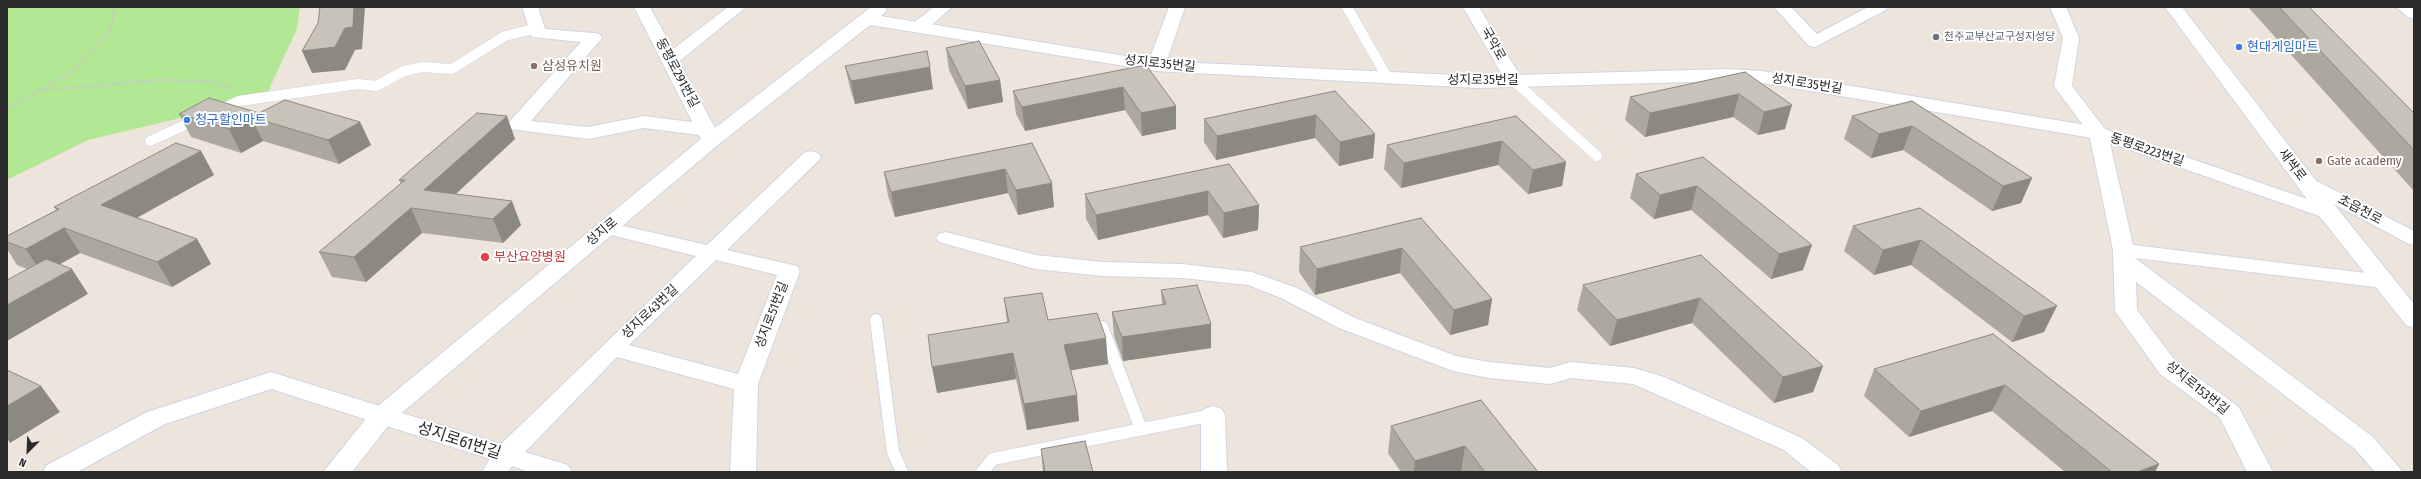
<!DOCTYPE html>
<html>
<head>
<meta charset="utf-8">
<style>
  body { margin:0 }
  #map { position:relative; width:2421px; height:479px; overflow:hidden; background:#ede5db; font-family:"Fira Sans Condensed",sans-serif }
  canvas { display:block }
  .frame { position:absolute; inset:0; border:8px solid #2a2a2a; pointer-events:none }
  .north { position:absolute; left:8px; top:431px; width:40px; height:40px; -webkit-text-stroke:3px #fff; paint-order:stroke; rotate:204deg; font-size:11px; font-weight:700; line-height:16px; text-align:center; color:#2a2a2a }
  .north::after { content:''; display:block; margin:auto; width:14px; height:18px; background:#2a2a2a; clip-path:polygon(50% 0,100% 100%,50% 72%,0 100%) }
</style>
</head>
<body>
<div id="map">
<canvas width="2421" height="479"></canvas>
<div class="frame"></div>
<div class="north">N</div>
</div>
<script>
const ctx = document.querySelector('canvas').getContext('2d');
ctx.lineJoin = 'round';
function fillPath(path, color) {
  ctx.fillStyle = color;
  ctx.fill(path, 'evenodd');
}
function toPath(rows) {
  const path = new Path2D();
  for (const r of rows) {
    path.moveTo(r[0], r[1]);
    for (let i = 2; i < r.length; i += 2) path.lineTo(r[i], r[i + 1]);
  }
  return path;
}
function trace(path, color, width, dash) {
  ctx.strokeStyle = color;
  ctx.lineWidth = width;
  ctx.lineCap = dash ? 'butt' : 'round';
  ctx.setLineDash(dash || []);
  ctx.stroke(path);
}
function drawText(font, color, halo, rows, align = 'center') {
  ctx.font = font + ' "Fira Sans Condensed","Noto Sans KR",sans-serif';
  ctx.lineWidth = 4;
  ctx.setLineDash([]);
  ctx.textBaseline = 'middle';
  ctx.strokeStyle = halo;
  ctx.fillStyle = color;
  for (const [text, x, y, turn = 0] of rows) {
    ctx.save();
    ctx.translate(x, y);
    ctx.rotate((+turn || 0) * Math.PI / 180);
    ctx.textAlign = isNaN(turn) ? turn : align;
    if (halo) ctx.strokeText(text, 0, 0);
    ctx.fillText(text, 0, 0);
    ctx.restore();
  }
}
const green = toPath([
  [7,7,300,7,297,29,265,98,88,140,7,180]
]);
const path = toPath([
  [39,91,156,80,204,81,232,87],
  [7,109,70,73,110,31,115,7]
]);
const laneFar1 = toPath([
  [1347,7,1387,77],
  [1514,81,1597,156],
  [217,111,239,101,358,84,376,86,404,71,422,67,452,69,505,36,537,28],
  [150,141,198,119]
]);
const lane = toPath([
  [876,320,893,452,902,472],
  [1102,327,1141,429],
  [982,472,993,459,1213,415]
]);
const street = toPath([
  [522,7,538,7,545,29,594,33,600,34,602,38,531,121,588,127,644,116,707,124,714,126,716,130,714,134,707,136,644,128,588,139,510,129,508,125,510,121,581,42,532,37,522,7],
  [728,7,746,7,676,64,664,64,661,60,664,56,728,7],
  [934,7,952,7,925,31,913,31,911,27,913,23,934,7],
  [1169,7,1185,7,1165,66,1162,70,1150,70,1147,66,1169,7],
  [1463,7,1479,7,1523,81,1520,85,1508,85,1463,7],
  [1774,7,1791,7,1817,34,1868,7,1888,7,1886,10,1815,47,1809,46,1774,7],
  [2050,7,2066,7,2079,38,2072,86,2105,129,2336,209,2339,213,2336,217,2329,219,2322,217,2110,143,2133,245,2391,276,2394,281,2391,286,2383,288,2135,258,2373,437,2403,472,2375,472,2355,449,2136,282,2137,310,2176,362,2238,406,2273,472,2247,472,2220,418,2160,374,2115,311,2113,250,2089,133,2054,86,2063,38,2050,7],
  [2396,7,2414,7,2414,19,2408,17,2396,7],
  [811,151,818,153,821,157,818,161,727,250,797,266,800,271,758,384,756,472,730,472,734,389,617,357,525,452,568,465,572,472,529,472,512,466,508,472,482,472,490,459,271,389,165,424,77,472,43,472,47,465,147,412,271,372,501,444,696,256,599,232,596,228,599,224,606,222,707,245,804,153,811,151],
  [716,260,777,275,738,374,629,345,716,260],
  [2305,175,2414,231,2414,245,2407,243,2298,185,2295,181,2298,177,2305,175],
  [946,232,1036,255,1103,262,1182,264,1252,272,1297,288,1355,318,1456,356,1489,362,1550,368,1571,362,1634,368,1664,377,1802,438,1838,465,1842,472,1811,472,1784,450,1633,384,1571,378,1550,384,1489,378,1453,371,1339,328,1281,298,1248,285,1182,278,1103,276,1035,269,939,242,936,238,939,234,946,232],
  [1213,406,1222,409,1225,415,1227,472,1201,472,1201,415,1204,409,1213,406]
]);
const secondary = toPath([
  [634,7,650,7,715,128,871,7,884,7,887,10,881,16,1156,61,1478,76,1727,69,1762,71,2098,127,2105,129,2108,133,2105,137,2098,139,1762,83,1727,81,1478,88,1156,71,870,25,719,144,391,422,352,472,323,472,373,410,701,139,634,7],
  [2165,7,2182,7,2337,208,2414,304,2414,328,2406,325,2321,218,2165,7]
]);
const wall = toPath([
  [2248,7,2309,7,2414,113,2414,191],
  [946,48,1000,80,1003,102,968,109,949,70],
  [1146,65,1176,106,1176,129,1142,136,1125,110,1025,131,1016,114,1013,91],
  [845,66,933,89,855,104,850,88],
  [1745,72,1785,129,1758,135,1733,117,1645,137,1625,120,1630,97],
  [1335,91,1375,134,1373,158,1339,166,1315,138,1216,160,1204,142,1204,119],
  [1912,101,2032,178,2021,203,1992,211,1903,150,1871,158,1844,139,1852,116],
  [259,113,360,122,371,145,339,164,263,141,241,153,191,137,179,114],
  [1516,116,1566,162,1562,186,1528,194,1498,165,1401,188,1384,169,1387,145],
  [515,139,456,194,521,225,503,243,422,233,366,282,332,277,319,252,401,184,399,180],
  [1032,143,1054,207,1018,215,1008,193,895,217,888,196,884,172],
  [201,151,214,175,137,218,197,239,211,264,172,287,80,253,60,264,88,294,17,265,7,249,7,236,56,210,54,207],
  [1703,157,1803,270,1771,279,1691,210,1654,219,1630,198,1636,174],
  [1229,164,1259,205,1258,230,1223,238,1208,215,1098,240,1086,219,1085,194],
  [1920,208,2044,332,2012,342,1911,265,1874,275,1844,251,1853,226],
  [1421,218,1492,299,1488,325,1450,335,1400,273,1315,295,1299,272,1300,247],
  [1701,255,1823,366,1813,392,1774,403,1692,323,1610,346,1577,310,1583,285],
  [1161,290,1211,348,1123,361,1114,336,1112,312,1162,305],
  [1004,298,1048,320,1108,364,1071,370,1079,421,1027,430,1016,379,937,393,1007,322],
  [1993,334,2159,464,2155,472,2065,472,1992,411,1909,437,1864,396,1874,369],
  [1481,400,1538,472,1401,472,1388,453,1391,426],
  [1041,449,1093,472,1043,472]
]);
const shadedWall = toPath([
  [354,7,365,7,362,49,355,50,345,70,312,73,302,51],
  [930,67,933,89,855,104,851,81],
  [1000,80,1003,102,968,109,965,86],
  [1123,87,1125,110,1025,131,1022,107],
  [1739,94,1733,117,1645,137,1650,113],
  [1792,105,1785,129,1758,135,1764,112],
  [1176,106,1176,129,1142,136,1141,113],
  [1316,115,1315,138,1216,160,1217,136],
  [507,116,515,139,437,211,424,190],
  [251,117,263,141,241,153,229,129],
  [360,122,371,145,339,164,328,140],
  [1912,126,1903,150,1871,158,1879,134],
  [1375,134,1373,158,1339,166,1340,142],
  [1502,141,1498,165,1401,188,1404,163],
  [201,151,214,175,116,229,101,205],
  [1566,162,1562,186,1528,194,1533,170],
  [1005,169,1008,193,895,217,891,192],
  [2032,178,2021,203,1992,211,2003,186],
  [1052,183,1054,207,1018,215,1016,190],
  [1697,186,1691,210,1654,219,1660,195],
  [1208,191,1208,215,1098,240,1096,215],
  [512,201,521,225,503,243,493,219],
  [1259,205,1258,230,1223,238,1224,213],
  [411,208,422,233,366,282,354,257],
  [64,228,80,253,42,274,26,249],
  [197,239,211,264,172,287,157,262],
  [1921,240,1911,265,1874,275,1883,250],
  [1812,245,1803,270,1771,279,1779,254],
  [1402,248,1400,273,1315,295,1317,269],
  [72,269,88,294,7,341,7,305],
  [1700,298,1692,323,1610,346,1617,320],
  [1492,299,1488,325,1450,335,1454,310],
  [2057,306,2044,332,2012,342,2024,316],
  [1211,324,1211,348,1123,361,1122,337],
  [1106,338,1108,364,1067,371,1064,345],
  [1013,353,1016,379,937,393,932,367],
  [1823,366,1813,392,1774,403,1783,377],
  [2005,385,1992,411,1909,437,1921,411],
  [41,386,60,412,10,443,7,438,7,406],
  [1077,395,1079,421,1027,430,1024,404],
  [1465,446,1461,472,1414,472,1415,461],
  [2159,464,2155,472,2137,472]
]);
const building = toPath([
  [320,7,354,7,353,27,345,28,335,47,302,51,318,23,320,7],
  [2279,7,2309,7,2414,113,2414,150,2279,7],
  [979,41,1000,80,965,86,946,48,979,41],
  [927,51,930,67,851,81,845,66,927,51],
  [1146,65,1176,106,1141,113,1123,87,1022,107,1013,91,1146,65],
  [1745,72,1792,105,1764,112,1739,94,1650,113,1630,97,1745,72],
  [1335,91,1375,134,1340,142,1316,115,1217,136,1204,119,1335,91],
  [209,98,259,113,229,129,179,114,209,98],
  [285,100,360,122,328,140,251,117,285,100],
  [1912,101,2032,178,2003,186,1912,126,1879,134,1852,116,1912,101],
  [477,113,507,116,424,190,512,201,493,219,411,208,354,257,319,252,405,180,399,180,477,113],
  [1516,116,1566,162,1533,170,1502,141,1404,163,1387,145,1516,116],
  [176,143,201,151,101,205,197,239,157,262,64,228,26,249,7,242,7,236,59,209,54,207,176,143],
  [1032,143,1052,183,1016,190,1005,169,891,192,884,172,1032,143],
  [1703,157,1812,245,1779,254,1697,186,1660,195,1636,174,1703,157],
  [1229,164,1259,205,1224,213,1208,191,1096,215,1085,194,1229,164],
  [1920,208,2057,306,2024,316,1921,240,1883,250,1853,226,1920,208],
  [1421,218,1492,299,1454,310,1402,248,1317,269,1300,247,1421,218],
  [1701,255,1823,366,1783,377,1700,298,1617,320,1583,285,1701,255],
  [46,259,72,269,7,305,7,280,46,259],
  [1197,285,1211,324,1122,337,1112,312,1166,304,1161,290,1197,285],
  [1042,293,1048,320,1097,313,1106,338,1064,345,1077,395,1024,404,1013,353,932,367,928,335,1009,322,1004,298,1042,293],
  [1993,334,2159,464,2137,472,2112,472,2005,385,1921,411,1874,369,1993,334],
  [7,370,41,386,7,406,7,370],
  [1481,400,1538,472,1485,472,1465,446,1415,461,1391,426,1481,400],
  [1085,441,1093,472,1045,472,1041,449,1085,441]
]);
const markers = [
  [1936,37,4,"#6b7280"],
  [2239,47,4,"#3f7fe0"],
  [534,66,4,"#8d6e63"],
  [187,120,4,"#3f7fe0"],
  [2319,161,4,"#8d6e63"],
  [485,257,5,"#e0444e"]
];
const farWorshipnames = [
  ["천주교부산교구성지성당",1944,37]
];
const streetNames = [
  ["국악로",1493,44,60],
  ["성지로35번길",1160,64,6],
  ["동평로291번길",677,73,62],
  ["성지로35번길",1483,80],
  ["성지로35번길",1807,84,9],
  ["동평로223번길",2147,150,19],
  ["새싹로",2292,165,53],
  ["초읍천로",2360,210,28],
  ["성지로",602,232,-40],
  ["성지로43번길",650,312,-43],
  ["성지로51번길",772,315,-69],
  ["성지로153번길",2197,388,39]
];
const shopNames = [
  ["현대게임마트",2247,47],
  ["청구할인마트",195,120]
];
const educationNames = [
  ["삼성유치원",542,66],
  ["Gate academy",2327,161]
];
const healthNames = [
  ["부산요양병원",494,257]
];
const nearStreetnames = [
  ["성지로61번길",459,441,18]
];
fillPath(green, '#b2e893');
trace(laneFar1, '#d0d4e4', 11);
trace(lane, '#d0d4e4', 14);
trace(street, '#d0d4e4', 2);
trace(secondary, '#d0d4e4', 2);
trace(path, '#c8c8c8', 2, [2.5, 1.5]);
trace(laneFar1, '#fff', 10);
trace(lane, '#fff', 12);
fillPath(street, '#fff');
fillPath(secondary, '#fff');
fillPath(wall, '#aca8a0');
fillPath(shadedWall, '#8c8882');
fillPath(building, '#c8c3ba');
trace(building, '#8c8882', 1);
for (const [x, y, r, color] of markers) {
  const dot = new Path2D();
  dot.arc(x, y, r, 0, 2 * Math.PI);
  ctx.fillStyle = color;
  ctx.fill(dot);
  trace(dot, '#fff', 1.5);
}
drawText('11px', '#5b616d', '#fff', farWorshipnames, 'left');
drawText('13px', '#2a2a2a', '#fff', streetNames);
drawText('13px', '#366cbe', '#fff', shopNames, 'left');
drawText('13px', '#785e54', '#fff', educationNames, 'left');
drawText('13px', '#be3a42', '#fff', healthNames, 'left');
drawText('16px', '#2a2a2a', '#fff', nearStreetnames);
</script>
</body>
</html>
